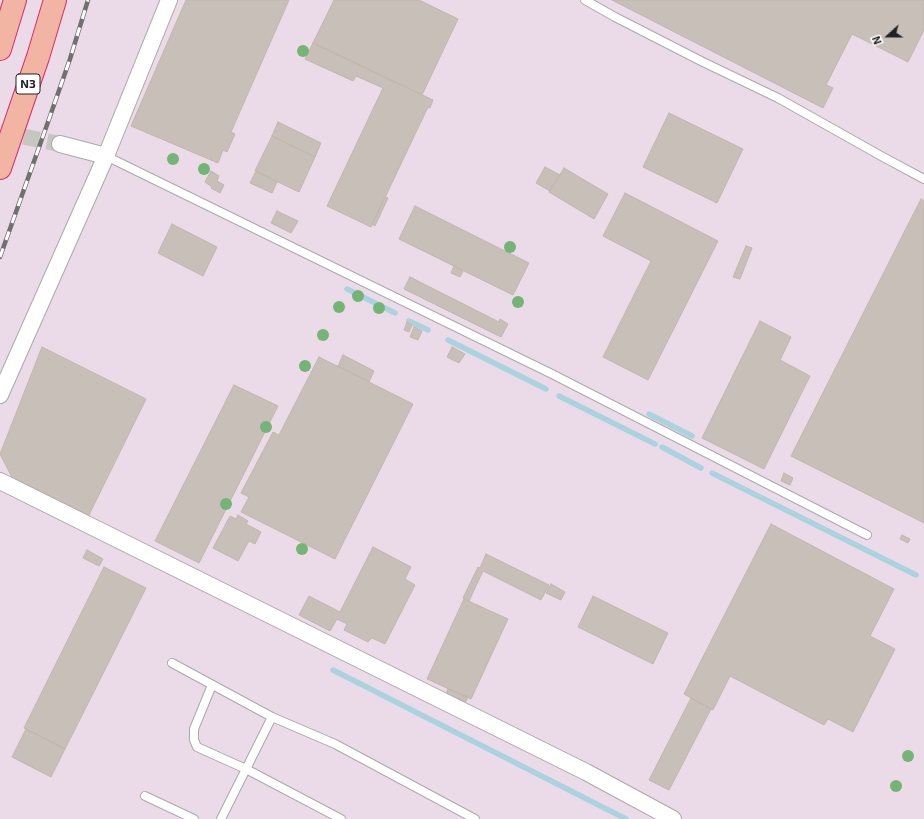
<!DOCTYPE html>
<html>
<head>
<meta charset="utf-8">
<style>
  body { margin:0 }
  #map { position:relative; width:924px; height:819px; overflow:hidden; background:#f2efe9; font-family:"Exo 2",sans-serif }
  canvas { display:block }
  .north { position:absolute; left:868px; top:16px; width:40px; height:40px; -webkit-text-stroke:3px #fff; paint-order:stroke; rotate:249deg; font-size:11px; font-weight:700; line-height:16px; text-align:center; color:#222 }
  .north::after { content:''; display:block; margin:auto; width:14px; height:18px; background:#222; clip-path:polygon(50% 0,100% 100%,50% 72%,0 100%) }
</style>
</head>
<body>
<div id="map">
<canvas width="924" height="819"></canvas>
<div class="north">N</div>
</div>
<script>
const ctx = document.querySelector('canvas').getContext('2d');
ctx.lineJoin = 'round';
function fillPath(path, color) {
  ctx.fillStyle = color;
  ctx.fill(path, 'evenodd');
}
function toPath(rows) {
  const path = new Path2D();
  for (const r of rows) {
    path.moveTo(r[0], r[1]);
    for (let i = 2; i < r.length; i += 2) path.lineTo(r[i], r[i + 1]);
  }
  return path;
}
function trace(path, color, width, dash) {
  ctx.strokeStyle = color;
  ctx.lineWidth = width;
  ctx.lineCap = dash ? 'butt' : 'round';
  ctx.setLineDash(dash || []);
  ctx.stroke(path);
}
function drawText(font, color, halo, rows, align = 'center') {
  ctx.font = font + ' "Exo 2",sans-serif';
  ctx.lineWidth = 4;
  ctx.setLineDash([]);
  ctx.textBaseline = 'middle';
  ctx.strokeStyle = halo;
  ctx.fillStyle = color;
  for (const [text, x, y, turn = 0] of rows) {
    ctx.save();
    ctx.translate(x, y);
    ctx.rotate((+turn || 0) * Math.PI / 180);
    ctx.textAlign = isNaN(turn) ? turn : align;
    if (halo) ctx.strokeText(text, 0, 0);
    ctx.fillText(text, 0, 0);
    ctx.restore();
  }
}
const industrial = toPath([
  [0,0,924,0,924,819,0,819]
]);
const stream = toPath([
  [347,289,395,313],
  [409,321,428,330],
  [448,340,546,389],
  [559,396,655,444],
  [649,414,692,436],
  [662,447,701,468],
  [712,473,916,575],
  [333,670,626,819]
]);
const building = toPath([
  [186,0,289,0,231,132,235,134,227,152,223,150,218,163,131,126,186,0],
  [334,0,419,0,458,19,422,95,313,43,334,0],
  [612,0,924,0,924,30,908,62,852,34,826,85,833,88,823,108,612,0],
  [313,43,433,100,430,108,428,107,371,227,327,206,383,88,356,76,353,81,305,59,313,43],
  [669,113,743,149,717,203,643,167,669,113],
  [278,122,321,143,315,157,272,136,278,122],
  [272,136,315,157,299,192,255,171,272,136],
  [545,167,560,175,550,191,536,183,545,167],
  [564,168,608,194,594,219,549,192,564,168],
  [211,171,219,176,217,181,224,185,220,193,211,188,212,187,205,182,211,171],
  [256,171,277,182,272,193,250,183,256,171],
  [625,193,718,241,648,380,603,357,651,261,603,236,625,193],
  [385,197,388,198,375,226,372,224,385,197],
  [921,199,924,201,924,523,791,456,921,199],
  [415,206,529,263,513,295,399,239,415,206],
  [277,211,298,221,291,233,271,223,277,211],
  [172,224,217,247,203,276,158,253,172,224],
  [746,246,752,248,740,279,733,277,746,246],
  [454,266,463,271,460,277,451,273,454,266],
  [410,277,499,322,500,319,508,324,501,337,404,289,410,277],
  [760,321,791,337,780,360,810,376,764,469,702,438,760,321],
  [407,322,412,325,409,332,404,330,407,322],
  [414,327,422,331,418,340,410,337,414,327],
  [42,347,146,399,86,521,16,485,0,454,42,347],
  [452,347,465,354,459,363,447,357,452,347],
  [343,355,374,371,369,382,338,366,343,355],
  [319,357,413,404,335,559,241,512,249,497,241,493,273,432,279,435,319,357],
  [234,385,278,406,199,563,155,541,234,385],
  [784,473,793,478,790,485,781,481,784,473],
  [238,515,248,521,246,524,261,532,255,544,249,541,238,561,213,548,230,516,236,519,238,515],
  [771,524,894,589,870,636,895,649,853,732,828,719,824,725,730,676,713,710,684,694,771,524],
  [902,535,910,539,908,543,900,539,902,535],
  [373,547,411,567,405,579,415,585,385,644,372,638,368,642,344,630,347,624,337,619,330,631,299,615,309,596,340,612,373,547],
  [87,550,103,559,99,566,83,558,87,550],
  [486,554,549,585,541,600,483,571,469,601,463,598,478,567,480,568,486,554],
  [104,567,146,588,65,749,24,728,104,567],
  [551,584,565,592,561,600,546,593,551,584],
  [593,596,668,633,653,664,578,627,593,596],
  [464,599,508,619,471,699,427,679,464,599],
  [448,689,468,697,465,703,446,694,448,689],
  [691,698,711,709,669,790,649,780,691,698],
  [26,729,65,749,51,777,12,757,26,729]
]);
const minorTunnel = toPath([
  [0,132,60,144]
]);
const service = toPath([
  [585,0,615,17,703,62,778,98,883,157,924,179],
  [106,156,552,374,867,535],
  [172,663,272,717,335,744,475,819],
  [212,685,194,729,194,740,197,747,246,769,341,819],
  [145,796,194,819],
  [221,819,272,717]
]);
const minor = toPath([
  [60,144,106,156],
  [0,395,106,156,169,0],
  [0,481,586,772,673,819]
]);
const trunk = toPath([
  [0,49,15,0],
  [0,168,38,57,55,0]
]);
const rail = toPath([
  [0,257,48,122,70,59,88,0]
]);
const trees = [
  [303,51],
  [173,159],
  [204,169],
  [510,247],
  [358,296],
  [518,302],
  [339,307],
  [379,308],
  [323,335],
  [305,366],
  [266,427],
  [226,504],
  [302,549],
  [908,756],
  [896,786]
];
const shields = [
  [28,84,24]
];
const shieldNames = [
  ["N3",28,84]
];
fillPath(industrial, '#ebdbe8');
trace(stream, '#aad3df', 5.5);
fillPath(building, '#c7bfb8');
trace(building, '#c4b6ab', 1);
trace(minorTunnel, '#c8c6c1', 16, [16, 8]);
trace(service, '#a9a9a9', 10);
trace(minor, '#a9a9a9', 18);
trace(trunk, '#dc2a67', 24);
trace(service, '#fff', 8);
trace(minor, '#fff', 16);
trace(trunk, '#f2b4a3', 22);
trace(rail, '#707070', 4.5);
trace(rail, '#fff', 3, [9]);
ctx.fillStyle = '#74b475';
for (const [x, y] of trees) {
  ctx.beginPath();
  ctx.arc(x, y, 6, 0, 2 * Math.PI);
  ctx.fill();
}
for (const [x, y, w] of shields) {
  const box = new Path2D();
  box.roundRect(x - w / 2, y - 10, w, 20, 3);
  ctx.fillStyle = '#fff';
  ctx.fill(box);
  trace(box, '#222', 1);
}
drawText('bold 12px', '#222', null, shieldNames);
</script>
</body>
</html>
